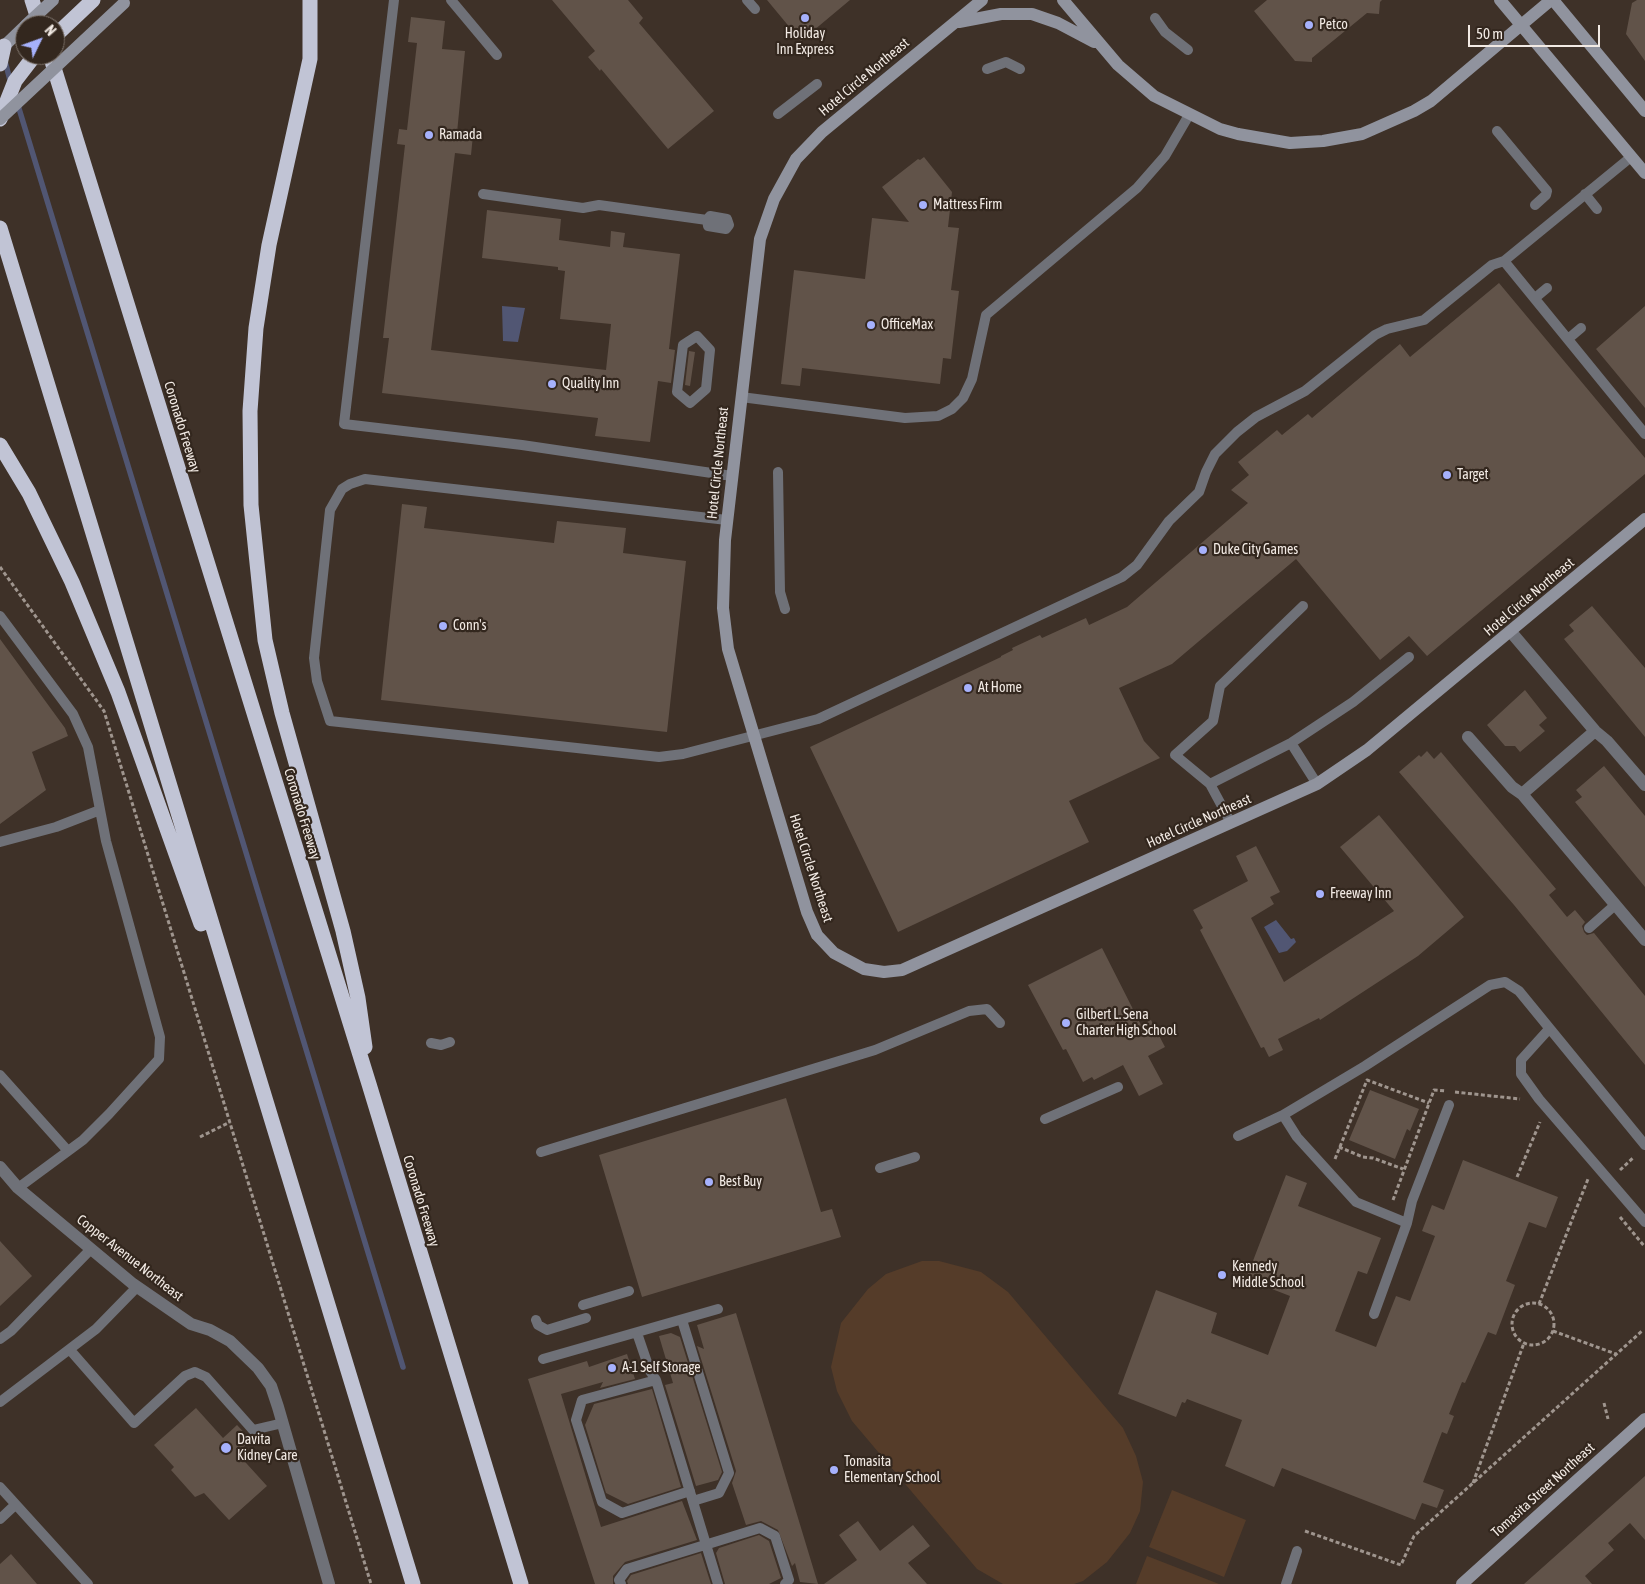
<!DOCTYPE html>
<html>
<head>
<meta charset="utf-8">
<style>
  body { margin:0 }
  #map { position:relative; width:1645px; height:1584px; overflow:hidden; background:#3e3128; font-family:"Asap Condensed",sans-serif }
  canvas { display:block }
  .north { position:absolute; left:15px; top:15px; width:50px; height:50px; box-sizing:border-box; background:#33271e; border:1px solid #7f756d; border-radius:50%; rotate:48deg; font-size:14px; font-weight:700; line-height:20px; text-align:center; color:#f2eae4 }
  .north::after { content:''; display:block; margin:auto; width:18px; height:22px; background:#a6b1fc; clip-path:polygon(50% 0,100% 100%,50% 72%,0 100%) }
  .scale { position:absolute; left:1468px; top:25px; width:132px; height:22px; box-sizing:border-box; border:2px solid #f2eae4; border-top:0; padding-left:6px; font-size:15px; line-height:18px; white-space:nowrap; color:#f2eae4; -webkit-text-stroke:4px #33271e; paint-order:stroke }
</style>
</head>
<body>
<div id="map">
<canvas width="1645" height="1584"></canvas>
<div class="north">N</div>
<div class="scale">50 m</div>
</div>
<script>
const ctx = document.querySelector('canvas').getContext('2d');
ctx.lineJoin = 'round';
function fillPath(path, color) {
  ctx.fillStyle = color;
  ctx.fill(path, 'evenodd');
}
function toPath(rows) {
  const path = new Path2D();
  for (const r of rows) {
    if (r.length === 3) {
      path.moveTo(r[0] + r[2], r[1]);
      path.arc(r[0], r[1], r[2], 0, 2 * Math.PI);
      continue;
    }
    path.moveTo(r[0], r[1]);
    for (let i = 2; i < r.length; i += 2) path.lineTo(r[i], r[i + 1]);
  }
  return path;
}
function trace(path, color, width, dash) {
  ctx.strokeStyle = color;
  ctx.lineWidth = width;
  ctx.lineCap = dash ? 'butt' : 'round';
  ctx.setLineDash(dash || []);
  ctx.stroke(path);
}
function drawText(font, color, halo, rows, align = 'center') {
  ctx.font = font + ' "Asap Condensed",sans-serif';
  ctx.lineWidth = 4.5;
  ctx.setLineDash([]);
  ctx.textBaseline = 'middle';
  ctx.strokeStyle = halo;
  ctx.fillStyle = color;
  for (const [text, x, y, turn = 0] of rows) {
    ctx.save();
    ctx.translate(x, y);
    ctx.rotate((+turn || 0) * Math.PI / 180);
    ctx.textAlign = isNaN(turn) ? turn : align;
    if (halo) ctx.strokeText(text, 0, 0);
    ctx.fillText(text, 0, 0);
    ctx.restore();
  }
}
const green = toPath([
  [922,1261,939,1261,981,1272,1008,1292,1123,1428,1136,1456,1143,1482,1140,1511,1130,1533,1107,1562,1083,1581,1074,1584,1003,1584,977,1569,852,1421,837,1391,831,1367,841,1323,868,1289,886,1274],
  [1172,1490,1246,1520,1224,1577,1149,1547],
  [1147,1556,1219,1584,1136,1584]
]);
const water = toPath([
  [502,306,525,308,518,342,503,341],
  [1276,920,1291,939,1294,938,1296,942,1287,951,1279,953,1264,927]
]);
const stream = toPath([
  [5,61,11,84],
  [17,102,403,1367]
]);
const building = toPath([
  [552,0,628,0,643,18,639,23,714,111,668,149,601,69,600,71,588,57,595,51],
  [767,0,850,0,801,41],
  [1267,0,1382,0,1380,2,1379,14,1367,13,1312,58,1312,62,1295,61,1254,11],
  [1637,0,1645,0,1645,61,1626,34,1632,3],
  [411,17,445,21,442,49,465,51,457,133,473,135,471,155,455,153,431,350,606,370,611,324,560,319,565,271,558,270,558,267,482,258,487,210,561,219,559,240,610,247,611,231,625,233,623,247,680,254,669,349,675,350,671,383,658,381,650,442,595,436,598,418,382,393,389,338,383,338,405,145,397,144,399,129,407,130,417,43,408,42],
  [924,157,952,192,948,227,959,228,951,290,959,291,951,359,943,358,940,384,802,368,800,386,781,384,794,270,865,279,872,218,909,222,882,187,918,159,920,160],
  [1499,283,1645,458,1645,474,1427,656,1409,636,1380,660,1296,559,1172,664,1119,688,1144,741,1160,758,1069,801,1089,842,898,932,810,747,1001,657,1001,656,1013,650,1012,648,1040,635,1042,638,1086,618,1089,625,1127,607,1248,503,1231,490,1249,475,1238,462,1277,430,1282,435,1308,414,1312,418,1400,344,1410,357],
  [1645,306,1645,408,1596,349],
  [689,351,695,352,690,386,685,385],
  [402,504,427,507,424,528,554,543,557,521,626,528,623,553,686,561,667,732,381,700],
  [1592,606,1645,668,1645,737,1564,639,1574,631,1569,625],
  [0,639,65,728,68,736,32,752,46,790,0,824],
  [1525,690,1547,718,1539,725,1545,731,1520,752,1515,746,1505,746,1487,725],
  [1427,751,1434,759,1441,752,1556,889,1549,895,1567,917,1575,910,1585,922,1582,926,1584,932,1587,935,1594,933,1645,996,1645,1065,1514,905,1399,772,1419,755,1421,757],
  [1604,766,1645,816,1645,887,1575,802,1582,797,1576,790],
  [1379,815,1464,917,1418,956,1320,1020,1319,1018,1278,1039,1283,1050,1269,1057,1264,1047,1261,1048,1200,930,1203,928,1193,910,1248,881,1236,856,1256,846,1280,892,1270,897,1274,904,1251,918,1284,982,1394,911,1340,847],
  [1102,948,1141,1025,1151,1020,1165,1047,1148,1056,1163,1084,1139,1096,1123,1065,1094,1080,1092,1077,1083,1082,1066,1049,1063,1050,1028,985],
  [1370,1090,1419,1109,1410,1131,1407,1129,1395,1159,1349,1140],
  [786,1098,821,1212,832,1209,841,1237,642,1297,599,1155],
  [1463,1160,1558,1197,1546,1228,1529,1222,1506,1281,1515,1285,1496,1335,1488,1332,1465,1383,1462,1382,1449,1414,1454,1416,1447,1434,1442,1432,1423,1482,1444,1490,1437,1508,1422,1503,1415,1520,1282,1468,1274,1487,1225,1466,1242,1420,1187,1399,1185,1403,1182,1402,1176,1417,1118,1394,1156,1290,1217,1313,1211,1333,1268,1355,1290,1296,1246,1279,1286,1175,1307,1183,1298,1206,1381,1238,1367,1274,1358,1271,1335,1331,1376,1347,1396,1296,1410,1301,1435,1236,1422,1231,1432,1205,1444,1210],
  [0,1241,32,1276,0,1306],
  [736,1313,785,1475,818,1584,800,1582,795,1563,792,1566,778,1530,761,1521,746,1525,732,1483,736,1471,697,1346,704,1349,697,1325],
  [671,1333,680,1337,722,1472,718,1480,696,1486,665,1385,673,1383,659,1336],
  [627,1354,635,1379,600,1388,603,1382,561,1394,601,1527,682,1501,697,1540,625,1562,613,1576,613,1584,595,1584,528,1379,587,1361,589,1367],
  [652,1389,681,1487,628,1504,606,1493,585,1425,594,1404],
  [196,1408,223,1438,237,1425,251,1440,237,1453,267,1486,229,1520,204,1493,195,1497,171,1470,174,1467,154,1445],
  [1645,1476,1645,1540,1630,1523,1608,1543,1614,1550,1585,1576,1592,1584,1524,1584],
  [858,1521,880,1551,913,1525,930,1546,908,1563,927,1584,824,1584,857,1560,839,1535],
  [759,1535,769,1541,781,1578,769,1584,725,1584,716,1553,719,1548],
  [701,1553,711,1584,628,1584,627,1581,631,1575],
  [11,1554,37,1584,0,1584,0,1564]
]);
const path = toPath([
  [0,567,104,711,371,1584],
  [1455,1092,1520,1099],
  [200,1137,230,1122],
  [1339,1147,1363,1157,1373,1158,1403,1169],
  [1335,1159,1367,1080,1429,1103],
  [1620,1170,1633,1158],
  [1517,1177,1540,1122],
  [1393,1200,1434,1090,1446,1091],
  [1620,1217,1645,1247],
  [1533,1324,21],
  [1539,1304,1588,1179],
  [1553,1331,1616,1354],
  [1604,1403,1608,1419],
  [1473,1483,1524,1343],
  [1305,1531,1401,1565,1414,1536,1642,1331]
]);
const lane = toPath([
  [394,0,344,424,522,445,732,476],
  [451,0,497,55],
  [747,0,755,9],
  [1155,18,1165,32,1188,50],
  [987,69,1006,62,1020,69],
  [778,114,817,84],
  [1497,131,1547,191,1546,195,1535,205],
  [483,194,583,208,599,205,707,220,710,216,727,219,729,225,726,229,708,226,707,220],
  [1585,194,1597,209],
  [1504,261,1645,434],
  [1535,298,1547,288],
  [697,336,710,350,706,389,690,403,677,392,683,345,697,336],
  [1568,339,1581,328],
  [741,397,905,418,938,416,952,409,963,398,972,379,986,315,1137,188,1165,156,1189,115],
  [778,472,780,592,785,609],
  [727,520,365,479,350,484,342,489,330,510,314,658,317,681,330,721,659,757,683,754,818,719,1122,577,1137,565,1169,521,1199,492,1206,472,1215,454,1237,432,1256,417,1305,391,1375,335,1387,329,1424,320,1492,265,1504,261,1631,157],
  [0,616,73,714,88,747,106,841,160,1037,159,1059,109,1114,83,1140,18,1188],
  [1291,743,1317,784],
  [1210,784,1291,743,1353,702,1409,657],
  [1231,823,1210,784,1175,755,1213,721,1220,686,1303,606],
  [0,842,56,827,100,810],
  [1589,928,1615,905],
  [1549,1029,1521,1060,1521,1074,1539,1099,1645,1222],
  [431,1043,441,1045,450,1042],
  [0,1075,68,1151],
  [1283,1115,1297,1137,1356,1202,1407,1223],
  [1045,1119,1118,1087],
  [1238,1136,1283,1115,1365,1066,1490,985,1505,982,1519,991,1645,1145],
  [541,1152,875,1050,969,1011,987,1009,1000,1023],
  [880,1168,915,1157],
  [583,1305,629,1291],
  [1374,1314,1407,1223,1412,1201,1449,1105],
  [536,1320,538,1325,547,1330,586,1318],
  [682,1320,729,1473,719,1493,693,1501],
  [637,1333,650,1371,656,1380,718,1584],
  [0,1339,11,1331,91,1249],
  [70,1350,134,1423,185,1376,195,1372,206,1377,253,1430,283,1423],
  [543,1359,718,1309],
  [656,1380,582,1400,576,1420,602,1502,622,1513,690,1491],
  [0,1402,96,1329,137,1287],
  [0,1487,88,1584],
  [0,1519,15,1505],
  [621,1584,619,1580,627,1569,760,1528,775,1536,789,1580,785,1584],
  [1286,1584,1297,1551]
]);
const street = toPath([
  [1511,632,1595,731,1607,741,1645,785],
  [1468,737,1512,787,1522,794,1645,940],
  [1522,794,1595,731],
  [0,1167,18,1188,133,1284,191,1324,210,1330,230,1341,258,1368,271,1386,278,1407,329,1584]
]);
const secondary = toPath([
  [982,0,822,132,796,159,774,199,760,239,725,540,723,608,728,649,807,912,817,935,834,953,864,969,884,972,902,970,1317,784,1367,750,1645,519],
  [1063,0,1118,65,1154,96,1220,129,1238,134,1290,143,1323,141,1362,134,1414,111,1431,101,1551,0],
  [1500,0,1645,173],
  [1553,0,1645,111],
  [959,22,1001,14,1032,14,1058,23,1094,42],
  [0,50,25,26],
  [1462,1584,1645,1419]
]);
const highway = toPath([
  [32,0,40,25],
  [310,0,310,59,269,245,256,328,250,411,251,505,265,640,282,713,343,931,358,998,365,1047],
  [55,36,93,0],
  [50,55,369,1084,521,1584],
  [0,64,4,46],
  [0,119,15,81,35,55],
  [0,228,413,1584],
  [0,445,29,493,72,582,118,692,201,924]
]);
const secondaryBridge = toPath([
  [26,25,53,0],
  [0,119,124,3]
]);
const markers = [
  [805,18,5,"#a6b1fc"],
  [1309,25,5,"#a6b1fc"],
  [429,135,5,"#a6b1fc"],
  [923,205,5,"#a6b1fc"],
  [871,325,5,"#a6b1fc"],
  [552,384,5,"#a6b1fc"],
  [1447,475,5,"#a6b1fc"],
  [1203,550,5,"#a6b1fc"],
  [443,626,5,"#a6b1fc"],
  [968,688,5,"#a6b1fc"],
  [1320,894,5,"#a6b1fc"],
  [1066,1023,5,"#a6b1fc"],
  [709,1182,5,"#a6b1fc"],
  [1222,1275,5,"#a6b1fc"],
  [612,1368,5,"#a6b1fc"],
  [226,1448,6,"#a6b1fc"],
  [834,1470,5,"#a6b1fc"]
];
const poiNames = [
  ["Petco",1319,25],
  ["Holiday",805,34,"center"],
  ["Inn Express",805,50,"center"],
  ["Ramada",439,135],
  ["Mattress Firm",933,205],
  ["OfficeMax",881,325],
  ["Quality Inn",562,384],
  ["Target",1457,475],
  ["Duke City Games",1213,550],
  ["Conn's",453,626],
  ["At Home",978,688],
  ["Freeway Inn",1330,894],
  ["Gilbert L. Sena",1076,1015],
  ["Charter High School",1076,1031],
  ["Best Buy",719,1182],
  ["Kennedy",1232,1267],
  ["Middle School",1232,1283],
  ["A-1 Self Storage",622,1368],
  ["Davita",237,1440],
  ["Kidney Care",237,1456],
  ["Tomasita",844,1462],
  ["Elementary School",844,1478]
];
const streetNames = [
  ["Hotel Circle Northeast",864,77,-40],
  ["Coronado Freeway",182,427,73],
  ["Hotel Circle Northeast",718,463,-84],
  ["Hotel Circle Northeast",1529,597,-40],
  ["Coronado Freeway",302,814,73],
  ["Hotel Circle Northeast",1199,821,-24],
  ["Hotel Circle Northeast",811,868,72],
  ["Coronado Freeway",421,1201,73],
  ["Copper Avenue Northeast",130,1258,38],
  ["Tomasita Street Northeast",1543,1490,-42]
];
fillPath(green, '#553c29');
fillPath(water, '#515673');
trace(stream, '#515673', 5.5);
fillPath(building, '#615349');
trace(path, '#9f958e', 3, [4, 2.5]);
trace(lane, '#6f7178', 10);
trace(street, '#6f7178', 12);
trace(secondary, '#90939e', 12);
trace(highway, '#c1c4d5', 15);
trace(secondaryBridge, '#90939e', 12);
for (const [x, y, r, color] of markers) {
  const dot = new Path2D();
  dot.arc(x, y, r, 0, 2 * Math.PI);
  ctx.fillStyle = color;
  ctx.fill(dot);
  trace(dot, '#33271e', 2);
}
drawText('14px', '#f2eae4', '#33271e', poiNames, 'left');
drawText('14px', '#f2eae4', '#33271e', streetNames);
</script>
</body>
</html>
